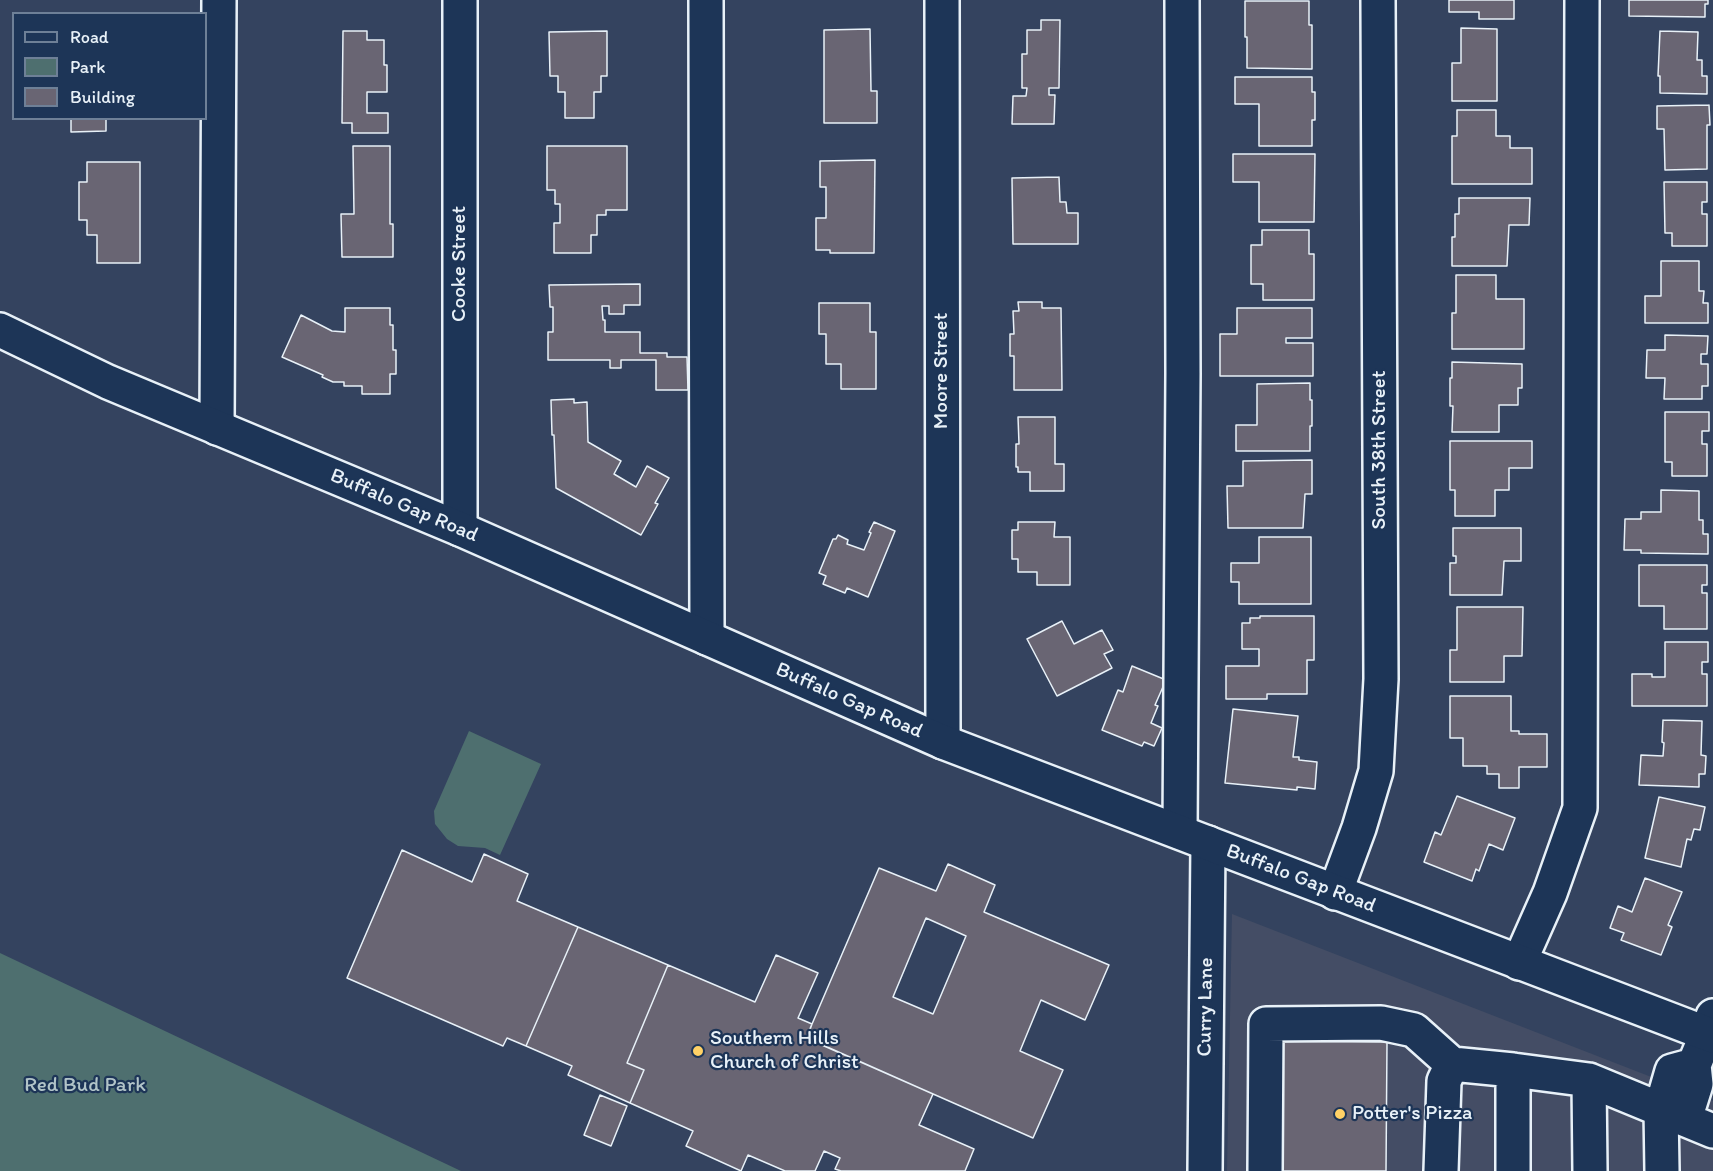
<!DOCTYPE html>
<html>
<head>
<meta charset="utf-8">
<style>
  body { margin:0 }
  #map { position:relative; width:1713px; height:1171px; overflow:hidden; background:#34435f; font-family:Itim,sans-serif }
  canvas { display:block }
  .legend { position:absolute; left:12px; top:12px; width:195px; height:108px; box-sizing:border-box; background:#1d3557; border:2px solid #6e8097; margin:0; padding:8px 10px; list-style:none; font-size:18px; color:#e8f1f8 }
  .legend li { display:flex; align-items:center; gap:12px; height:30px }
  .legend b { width:30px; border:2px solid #6e8097 }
</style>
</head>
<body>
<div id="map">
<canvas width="1713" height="1171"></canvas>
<ul class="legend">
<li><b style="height:8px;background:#1d3557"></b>Road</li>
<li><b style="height:16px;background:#4e6f6f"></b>Park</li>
<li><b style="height:16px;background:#696573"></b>Building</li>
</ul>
</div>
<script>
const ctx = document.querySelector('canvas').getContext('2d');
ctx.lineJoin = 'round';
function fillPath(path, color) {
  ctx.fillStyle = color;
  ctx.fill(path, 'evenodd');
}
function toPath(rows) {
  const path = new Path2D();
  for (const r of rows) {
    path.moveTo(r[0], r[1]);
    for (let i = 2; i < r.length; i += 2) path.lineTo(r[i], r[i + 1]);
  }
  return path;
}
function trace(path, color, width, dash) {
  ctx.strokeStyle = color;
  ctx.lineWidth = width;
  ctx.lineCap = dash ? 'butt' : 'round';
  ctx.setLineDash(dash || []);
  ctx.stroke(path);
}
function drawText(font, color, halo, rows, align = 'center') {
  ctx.font = font + ' Itim,sans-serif';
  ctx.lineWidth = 4.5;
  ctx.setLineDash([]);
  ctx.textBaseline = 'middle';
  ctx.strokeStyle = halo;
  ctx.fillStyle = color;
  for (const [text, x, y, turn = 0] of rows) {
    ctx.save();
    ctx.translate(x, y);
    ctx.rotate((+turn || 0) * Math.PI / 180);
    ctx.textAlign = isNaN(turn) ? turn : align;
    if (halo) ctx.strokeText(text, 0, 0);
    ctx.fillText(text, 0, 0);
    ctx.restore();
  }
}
const built = toPath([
  [1232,914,1713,1101,1713,1171,1227,1171]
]);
const green = toPath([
  [469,731,541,764,500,855,485,848,458,846,447,839,435,824,434,811],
  [0,953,461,1171,0,1171]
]);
const building = toPath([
  [1449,0,1514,0,1514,19,1479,19,1479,12,1449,12,1449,0],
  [1629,0,1708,0,1708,4,1705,4,1705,17,1629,16,1629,0],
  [1245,1,1309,1,1309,25,1312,25,1312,69,1247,68,1247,37,1245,37,1245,1],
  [1041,20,1060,20,1059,88,1049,88,1049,95,1055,95,1054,124,1012,124,1013,96,1026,96,1027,88,1022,88,1022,54,1027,54,1027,30,1041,30,1041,20],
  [1461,28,1497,29,1497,101,1452,101,1452,63,1461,63,1461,28],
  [870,29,871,91,877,91,877,123,824,123,824,30,870,29],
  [343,31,367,31,367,40,384,40,384,65,387,65,387,92,367,92,367,113,388,113,388,133,352,133,352,123,342,123,343,31],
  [607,31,607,76,601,76,601,92,594,92,594,118,565,118,565,92,558,92,558,76,550,76,549,32,607,31],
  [1660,31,1698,32,1697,60,1702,60,1702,76,1707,76,1707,94,1660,93,1660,76,1658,76,1660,31],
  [1235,77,1312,77,1312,92,1315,92,1315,120,1312,120,1312,146,1259,146,1259,104,1235,104,1235,77],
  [1709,105,1710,125,1707,125,1707,169,1665,170,1664,129,1657,129,1657,106,1709,105],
  [1457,110,1496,110,1496,136,1510,136,1510,148,1532,148,1532,184,1452,184,1452,136,1457,136,1457,110],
  [71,118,106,118,106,131,71,132,71,118],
  [353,146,390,146,390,224,393,224,393,257,342,257,341,214,354,214,353,146],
  [547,146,627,146,627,210,606,210,606,215,597,215,597,235,591,235,591,253,554,253,554,223,560,223,560,204,555,204,555,190,547,190,547,146],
  [1233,154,1315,154,1314,222,1259,222,1259,182,1233,182,1233,154],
  [875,160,874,253,830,253,830,250,816,250,816,218,826,218,826,187,820,187,820,161,875,160],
  [87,162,140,162,140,263,97,263,97,235,87,235,87,220,79,220,79,182,87,182,87,162],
  [1059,177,1060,202,1066,202,1067,213,1078,213,1078,244,1013,244,1012,178,1059,177],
  [1664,182,1707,182,1707,202,1702,202,1702,214,1707,214,1707,246,1672,246,1672,233,1665,233,1664,182],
  [1459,198,1530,198,1529,225,1509,225,1507,266,1452,266,1452,237,1455,237,1455,214,1459,214,1459,198],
  [1262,230,1309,230,1309,254,1314,254,1314,300,1263,300,1263,284,1251,284,1251,245,1262,245,1262,230],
  [1661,261,1699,261,1699,291,1704,291,1703,303,1708,303,1708,323,1645,323,1645,296,1661,296,1661,261],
  [1456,275,1496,275,1496,299,1524,299,1524,349,1452,349,1452,313,1456,313,1456,275],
  [640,284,640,305,624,305,624,314,609,314,609,306,602,306,603,320,605,320,605,332,640,332,640,353,667,353,667,357,687,357,688,390,656,390,656,360,621,360,621,368,610,368,610,360,548,360,548,332,553,332,553,307,550,307,549,285,640,284],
  [1018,302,1042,302,1042,308,1061,308,1062,390,1014,390,1014,356,1010,356,1010,334,1014,334,1013,311,1019,311,1018,302],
  [819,303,870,303,870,332,876,332,876,389,841,389,841,364,826,364,826,334,819,334,819,303],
  [345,308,390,308,390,325,393,325,393,350,396,350,396,374,390,374,390,394,362,394,362,386,344,386,344,382,333,382,322,377,323,375,282,357,301,315,332,331,345,332,345,308],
  [1237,308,1312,308,1312,338,1286,338,1286,343,1313,343,1313,376,1220,376,1220,334,1237,334,1237,308],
  [1665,335,1708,336,1707,354,1701,354,1701,364,1708,364,1708,386,1702,386,1702,399,1664,399,1665,378,1646,378,1647,350,1665,350,1665,335],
  [1452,362,1522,364,1522,388,1518,388,1518,405,1499,405,1499,432,1452,432,1453,406,1450,406,1450,378,1452,378,1452,362],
  [1310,383,1310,400,1312,400,1312,426,1310,426,1310,451,1236,451,1236,425,1257,425,1257,384,1310,383],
  [574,399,574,403,587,402,588,442,621,461,614,474,636,487,647,466,669,478,655,503,658,504,641,535,556,488,554,435,552,435,551,400,574,399],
  [1665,412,1709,412,1709,431,1702,431,1702,444,1707,444,1707,476,1672,476,1672,462,1665,462,1665,412],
  [1018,417,1055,417,1055,464,1064,464,1064,491,1030,491,1030,472,1018,472,1018,467,1016,467,1016,444,1019,444,1018,417],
  [1450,441,1532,441,1532,468,1509,468,1509,490,1495,490,1495,516,1455,516,1455,490,1450,490,1450,441],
  [1312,460,1312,494,1305,494,1303,528,1228,528,1227,486,1243,486,1243,461,1312,460],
  [1661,490,1699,491,1699,520,1703,520,1703,534,1708,534,1708,554,1641,553,1641,550,1624,550,1625,519,1641,519,1641,512,1661,512,1661,490],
  [874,522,895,531,868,597,847,588,845,593,823,584,826,576,819,573,833,539,836,539,838,535,848,540,847,544,864,550,871,533,869,532,874,522],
  [1018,522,1055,522,1054,537,1070,537,1070,585,1037,585,1037,572,1018,572,1018,559,1012,559,1012,530,1018,530,1018,522],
  [1453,528,1521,528,1521,561,1504,561,1502,595,1450,595,1450,563,1456,563,1456,556,1453,556,1453,528],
  [1259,537,1311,537,1311,604,1239,604,1239,582,1231,582,1231,563,1259,563,1259,537],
  [1639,565,1707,565,1707,585,1702,585,1702,593,1707,593,1707,629,1664,629,1664,606,1639,606,1639,565],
  [1457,607,1523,607,1522,656,1504,656,1504,682,1450,682,1450,650,1457,650,1457,607],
  [1260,616,1314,616,1314,660,1307,660,1307,694,1267,694,1267,699,1226,699,1226,666,1259,666,1259,649,1242,649,1242,623,1250,623,1250,618,1260,618,1260,616],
  [1062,621,1074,644,1102,630,1113,650,1104,654,1112,668,1057,696,1027,639,1062,621],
  [1665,642,1708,642,1708,662,1702,662,1702,674,1707,674,1707,706,1632,706,1632,674,1652,674,1652,677,1665,677,1665,642],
  [1132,666,1166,680,1155,705,1158,706,1151,723,1162,728,1154,746,1144,742,1142,746,1102,730,1118,690,1123,692,1132,666],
  [1450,696,1511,696,1511,731,1519,731,1519,734,1547,734,1547,767,1519,767,1519,788,1499,788,1499,774,1487,774,1487,766,1463,766,1463,738,1450,738,1450,696],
  [1233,709,1298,716,1293,757,1299,757,1299,760,1317,762,1315,789,1297,787,1297,790,1225,783,1233,709],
  [1663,720,1702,721,1701,755,1706,756,1705,774,1699,774,1699,787,1639,785,1641,755,1663,756,1664,743,1662,742,1663,720],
  [1457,796,1515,818,1503,850,1489,844,1479,871,1476,869,1472,881,1424,862,1435,832,1441,835,1457,796],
  [1659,797,1705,807,1700,830,1694,829,1691,840,1687,839,1681,867,1645,858,1659,797],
  [402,850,472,882,484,854,528,874,517,901,578,927,526,1046,507,1038,503,1046,347,978,402,850],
  [948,864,995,885,984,912,1109,965,1085,1020,1041,1000,1020,1051,1063,1070,1033,1138,806,1038,879,868,936,891,948,864],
  [926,918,966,936,933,1014,893,997,926,918],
  [1645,878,1682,892,1668,925,1672,927,1661,955,1621,940,1624,933,1610,928,1618,906,1632,912,1645,878],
  [578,927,668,965,627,1063,644,1070,630,1103,568,1075,572,1066,526,1046,578,927],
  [776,955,818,973,798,1018,812,1024,807,1038,933,1094,919,1125,974,1149,965,1171,841,1171,835,1169,840,1158,824,1151,815,1171,785,1171,748,1155,741,1171,686,1146,693,1131,630,1103,644,1070,627,1063,668,965,755,1002,776,955],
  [1277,1041,1387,1042,1386,1171,1276,1171,1277,1041],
  [600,1095,627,1106,611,1146,584,1135,600,1095]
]);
const minor = toPath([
  [706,0,707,638],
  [942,0,943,742],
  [217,428,219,0],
  [460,529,460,0],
  [1180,832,1183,373,1182,0],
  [1335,893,1359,828,1376,771,1381,679,1378,0],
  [1519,963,1550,893,1580,808,1582,0],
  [1513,1070,1513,1171],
  [1589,1080,1590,1171],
  [1685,1119,1696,1084,1694,1065,1707,1034,1713,1016],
  [1205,1171,1208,843],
  [1265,1171,1266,1024,1381,1023,1414,1030,1452,1064,1513,1070,1589,1080,1713,1131],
  [1441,1171,1444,1081,1452,1064],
  [1662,1171,1661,1109,1672,1071,1694,1065]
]);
const major = toPath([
  [0,330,108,382,460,529,943,742,1713,1036]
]);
const markers = [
  [698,1051,6,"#ffd166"],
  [1340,1114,6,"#ffd166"]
];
const streetNames = [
  ["Cooke Street",460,264,-90],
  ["Moore Street",942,371,-90],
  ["South 38th Street",1380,450,-90],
  ["Buffalo Gap Road",404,506,23],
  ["Buffalo Gap Road",849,701,24],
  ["Buffalo Gap Road",1301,879,21],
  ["Curry Lane",1206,1007,-89]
];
const poiNames = [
  ["Southern Hills",710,1039],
  ["Church of Christ",710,1063],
  ["Potter's Pizza",1352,1114]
];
const parkNames = [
  ["Red Bud Park",85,1086]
];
fillPath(built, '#444d65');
fillPath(green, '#4e6f6f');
fillPath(building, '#696573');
trace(building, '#e8f1f8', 1.5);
trace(minor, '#e8f1f8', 38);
trace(major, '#e8f1f8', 38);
trace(minor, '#1d3557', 33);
trace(major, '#1d3557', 33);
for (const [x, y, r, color] of markers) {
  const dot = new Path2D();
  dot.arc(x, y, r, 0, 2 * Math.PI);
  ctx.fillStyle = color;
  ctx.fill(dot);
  trace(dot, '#1d3557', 2);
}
drawText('21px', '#e8f1f8', '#1d3557', streetNames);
drawText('21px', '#e8f1f8', '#1d3557', poiNames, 'left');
drawText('21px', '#b2c4c8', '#1d3557', parkNames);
</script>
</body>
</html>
